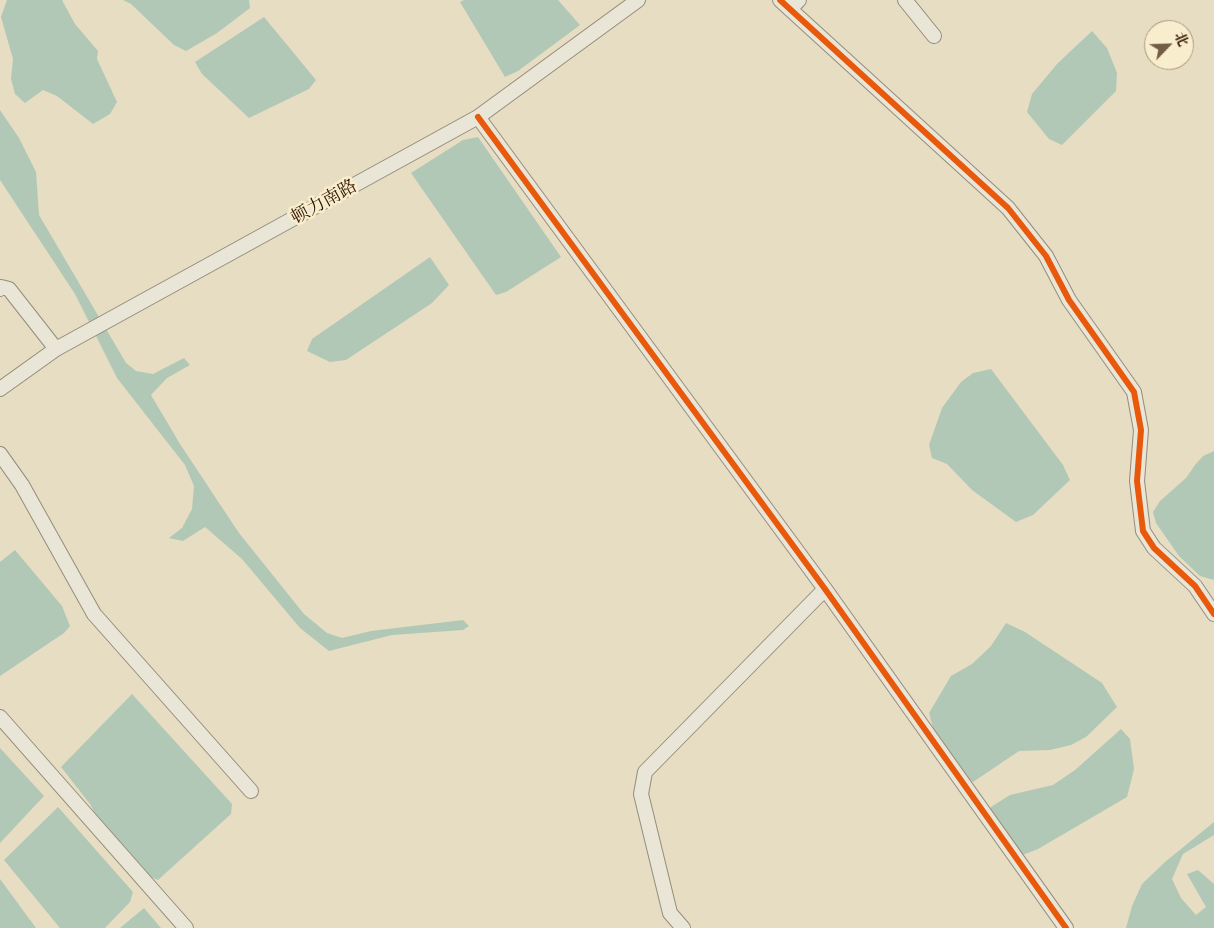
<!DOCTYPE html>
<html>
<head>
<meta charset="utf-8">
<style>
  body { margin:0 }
  #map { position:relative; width:1214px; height:928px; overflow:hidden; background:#e6ddc3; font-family:"Libre Caslon Text","Noto Serif SC",serif }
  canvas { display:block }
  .north { position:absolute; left:1144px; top:20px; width:50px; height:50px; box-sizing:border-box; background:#f8eece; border:1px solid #a9987c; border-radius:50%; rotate:66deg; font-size:14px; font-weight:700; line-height:20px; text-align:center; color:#331601 }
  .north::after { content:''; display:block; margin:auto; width:18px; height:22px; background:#725c45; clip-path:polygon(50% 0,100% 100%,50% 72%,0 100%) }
</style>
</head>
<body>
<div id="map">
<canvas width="1214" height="928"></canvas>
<div class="north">北</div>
</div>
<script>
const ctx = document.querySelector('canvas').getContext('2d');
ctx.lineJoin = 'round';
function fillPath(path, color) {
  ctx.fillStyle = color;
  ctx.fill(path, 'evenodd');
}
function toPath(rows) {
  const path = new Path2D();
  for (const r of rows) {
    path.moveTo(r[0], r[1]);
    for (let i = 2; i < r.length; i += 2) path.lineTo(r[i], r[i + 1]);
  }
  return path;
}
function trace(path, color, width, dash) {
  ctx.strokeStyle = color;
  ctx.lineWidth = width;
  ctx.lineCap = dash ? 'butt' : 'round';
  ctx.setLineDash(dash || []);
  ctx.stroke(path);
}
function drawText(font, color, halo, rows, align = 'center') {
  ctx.font = font + ' "Libre Caslon Text","Noto Serif SC",serif';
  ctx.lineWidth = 5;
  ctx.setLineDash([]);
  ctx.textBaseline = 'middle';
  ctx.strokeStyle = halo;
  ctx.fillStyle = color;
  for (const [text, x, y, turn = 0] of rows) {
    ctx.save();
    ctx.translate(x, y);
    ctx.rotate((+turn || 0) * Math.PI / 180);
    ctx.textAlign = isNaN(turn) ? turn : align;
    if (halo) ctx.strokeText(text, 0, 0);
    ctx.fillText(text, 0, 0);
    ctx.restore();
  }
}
const water = toPath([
  [7,0,62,0,75,24,98,51,97,59,117,102,110,114,93,124,57,96,43,90,25,103,15,94,11,79,13,59,1,17],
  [123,0,249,0,250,8,217,33,186,51,174,45,131,4],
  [464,0,558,0,580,25,518,71,505,77,460,2],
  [264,17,316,80,309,89,249,118,202,74,195,62],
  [1092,31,1107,48,1117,73,1116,91,1062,145,1049,139,1027,112,1032,94,1057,64],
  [0,110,19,138,36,172,39,215,126,363,136,371,153,374,184,358,190,365,167,378,151,395,180,444,239,533,304,614,327,633,342,638,371,631,463,620,469,626,463,630,392,635,329,651,300,628,242,559,205,527,183,541,169,538,182,528,192,509,194,486,185,465,117,378,75,294,0,180],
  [478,137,561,257,506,292,496,295,411,173,463,140],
  [430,257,449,285,432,303,346,360,330,362,307,351,312,339],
  [991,369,1063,465,1070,480,1033,515,1016,522,972,490,947,464,932,458,929,445,942,408,961,382,973,373],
  [1214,451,1214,580,1200,576,1179,556,1156,523,1153,512,1160,501,1186,478,1195,465,1203,456],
  [15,550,62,606,70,626,64,633,0,676,0,562],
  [1006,623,1025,632,1102,683,1117,707,1086,737,1071,745,1050,750,1019,751,973,782,961,772,933,728,929,713,951,676,972,664,991,646],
  [132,694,232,804,231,814,158,880,148,876,99,821,90,804,61,767],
  [1121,729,1130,739,1134,769,1127,797,1038,849,1012,859,987,819,991,807,1010,795,1053,785,1075,770],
  [0,748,44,796,0,843],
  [58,807,133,892,130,902,105,928,60,928,4,860],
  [1214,822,1214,835,1183,854,1172,879,1181,898,1196,915,1206,907,1187,874,1198,870,1214,884,1214,928,1126,928,1132,906,1142,884,1165,862],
  [0,879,36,928,0,928],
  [144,908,161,928,120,928]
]);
const minor = toPath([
  [780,0,1008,208,1046,256,1069,300,1134,392,1141,430,1137,481,1143,531,1154,548,1195,586,1214,614],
  [905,0,934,36],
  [790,9,799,0],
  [478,117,825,589,1066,928],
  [0,289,1,287,9,289,56,349],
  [0,389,56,349,478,117,638,0],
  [0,454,22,485,94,614,251,791],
  [0,717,186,928],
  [683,928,670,913,641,794,645,772,825,589]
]);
const cycleway = toPath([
  [780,0,1008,208,1046,256,1069,300,1134,392,1141,430,1137,481,1143,531,1154,548,1195,586,1214,614],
  [478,117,825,589,1066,928]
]);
const streetNames = [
  ["顿力南路",324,202,-29]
];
fillPath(water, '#b2c8b6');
trace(minor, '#958c7b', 16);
trace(minor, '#e9e6d8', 14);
trace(cycleway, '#e8590c', 6);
drawText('18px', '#331601', '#f8eece', streetNames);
</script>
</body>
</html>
